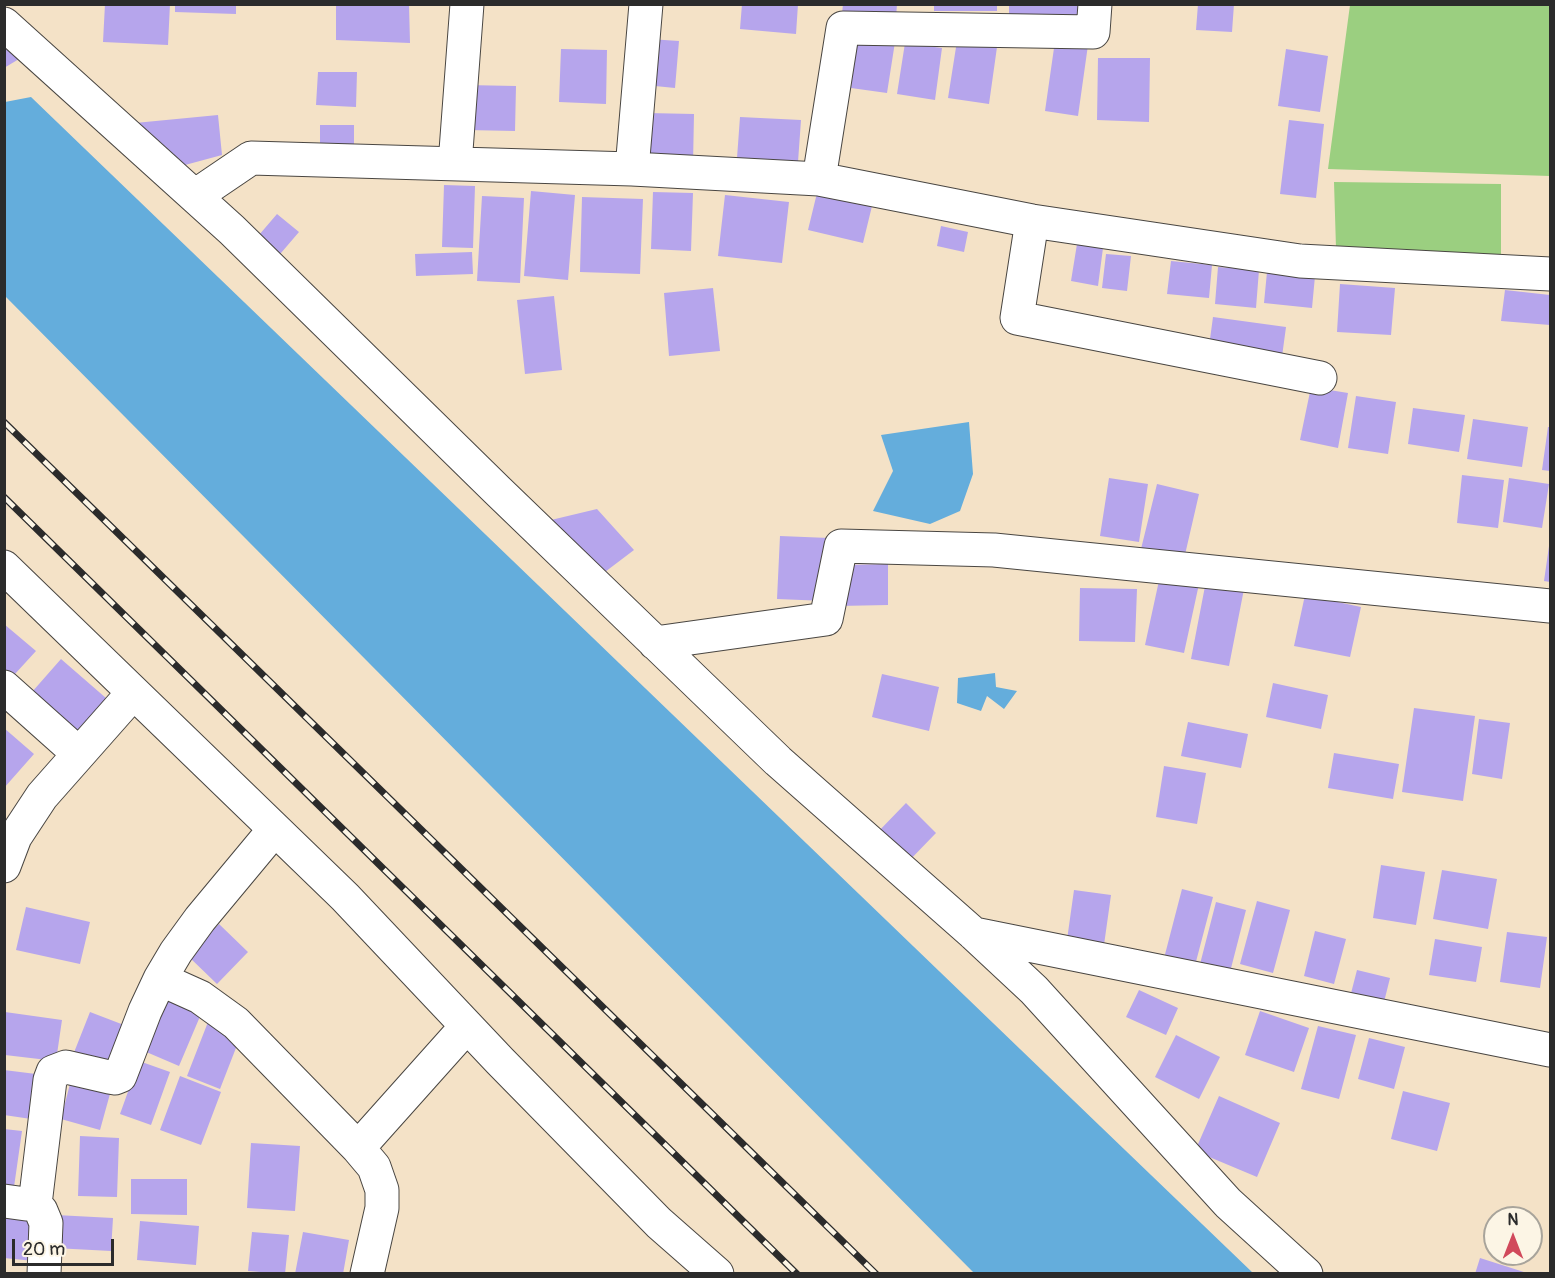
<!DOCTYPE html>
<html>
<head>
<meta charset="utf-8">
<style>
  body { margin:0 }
  #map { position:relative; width:1555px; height:1278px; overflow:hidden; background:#f4e2c7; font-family:Pangolin,sans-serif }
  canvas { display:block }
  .frame { position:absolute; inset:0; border:6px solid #2b2b2b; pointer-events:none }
  .north { position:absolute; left:1483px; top:1206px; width:60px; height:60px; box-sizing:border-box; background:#fcf5e5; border:2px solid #a8a49b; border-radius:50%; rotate:0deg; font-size:16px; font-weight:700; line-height:24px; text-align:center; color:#2b2b2b }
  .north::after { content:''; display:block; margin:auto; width:21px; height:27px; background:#d1495b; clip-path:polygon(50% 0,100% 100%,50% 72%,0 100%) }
  .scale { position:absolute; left:12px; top:1239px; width:102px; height:27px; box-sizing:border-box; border:3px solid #2b2b2b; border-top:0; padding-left:8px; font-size:18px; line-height:21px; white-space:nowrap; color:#2b2b2b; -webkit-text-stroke:4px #fcf5e5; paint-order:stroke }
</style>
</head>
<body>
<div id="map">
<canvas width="1555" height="1278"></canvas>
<div class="frame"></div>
<div class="north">N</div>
<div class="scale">20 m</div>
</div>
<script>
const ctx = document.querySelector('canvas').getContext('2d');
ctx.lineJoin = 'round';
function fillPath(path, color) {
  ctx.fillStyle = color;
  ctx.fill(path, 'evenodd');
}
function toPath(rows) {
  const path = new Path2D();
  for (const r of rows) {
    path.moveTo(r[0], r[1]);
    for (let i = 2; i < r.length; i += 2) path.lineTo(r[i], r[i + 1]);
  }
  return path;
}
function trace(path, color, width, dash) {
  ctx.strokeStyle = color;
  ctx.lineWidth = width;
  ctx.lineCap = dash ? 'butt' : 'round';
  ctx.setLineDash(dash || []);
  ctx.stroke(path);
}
const green = toPath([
  [1350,5,1550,5,1550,176,1328,169],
  [1334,182,1501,184,1501,257,1336,248]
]);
const water = toPath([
  [31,97,1100,1126,1253,1273,974,1273,5,296,5,102],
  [969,422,973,474,960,511,930,524,873,511,893,471,881,435],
  [995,673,996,687,1017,691,1004,709,987,696,981,711,957,703,958,678]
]);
const building = toPath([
  [105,4,170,4,168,45,103,42],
  [175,4,236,4,236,14,175,12],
  [336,4,409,4,410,43,336,40],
  [742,4,798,4,796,34,740,29],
  [843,4,897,4,896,18,842,14],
  [934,4,997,4,997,11,934,11],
  [1009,4,1079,4,1078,17,1009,15],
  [1198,4,1234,4,1232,32,1196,30],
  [858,37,895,42,887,93,851,88],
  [649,39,679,41,675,88,645,85],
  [957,41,997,47,989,104,948,98],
  [1055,41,1088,45,1078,116,1045,111],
  [905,43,942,48,935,100,897,94],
  [4,46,19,59,4,68],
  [561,49,607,50,606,104,559,102],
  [1286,49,1328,56,1320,112,1278,106],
  [1098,58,1150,58,1149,122,1097,120],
  [318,72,357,72,356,107,316,105],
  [466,85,516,86,515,131,466,130],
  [647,113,694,114,693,164,646,163],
  [218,115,222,155,174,168,135,123],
  [740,117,801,120,798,162,737,158],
  [1289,120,1324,124,1316,198,1280,194],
  [320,125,354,125,354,158,320,158],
  [444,185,475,186,473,248,442,247],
  [531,191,575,195,568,280,524,276],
  [653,192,693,193,691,251,651,249],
  [817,193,872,206,863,243,808,230],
  [725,195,789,202,782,263,718,256],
  [482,196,524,198,520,283,477,281],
  [582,197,643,199,640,274,580,272],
  [277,214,299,232,275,260,253,242],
  [941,226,968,232,964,252,937,246],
  [1077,244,1103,248,1098,286,1071,281],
  [472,252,473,274,416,276,415,254],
  [1106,254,1131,256,1127,291,1102,288],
  [1171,261,1212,265,1209,298,1167,294],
  [1218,267,1259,270,1256,308,1215,304],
  [1267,272,1315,276,1312,308,1264,303],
  [1340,284,1395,288,1391,335,1337,332],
  [713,288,720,351,669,356,664,293],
  [1505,290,1550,295,1550,325,1501,321],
  [554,296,562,370,525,374,517,300],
  [1213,317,1286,327,1281,364,1208,354],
  [1311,387,1348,393,1338,448,1300,440],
  [1356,396,1396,402,1388,454,1348,448],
  [1413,408,1465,415,1459,452,1408,444],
  [1473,419,1528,427,1522,467,1467,459],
  [1548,427,1550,427,1550,471,1542,470],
  [1462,475,1504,480,1498,528,1457,523],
  [1109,478,1148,484,1139,542,1100,536],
  [1509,478,1549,484,1542,528,1503,522],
  [1157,484,1199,494,1184,559,1141,549],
  [597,509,634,550,597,578,551,520],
  [780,536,829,538,826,601,777,599],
  [1549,546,1550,546,1550,582,1544,581],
  [888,564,888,605,838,606,842,565],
  [1160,576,1199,584,1184,653,1145,645],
  [1206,581,1244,589,1229,666,1191,659],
  [1080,588,1137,589,1135,642,1079,641],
  [1305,595,1361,607,1350,657,1294,646],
  [4,624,36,651,4,686],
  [61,659,114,705,85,738,32,692],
  [882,674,939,687,929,731,872,717],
  [1273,683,1328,695,1321,729,1266,717],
  [1414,708,1475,716,1463,801,1402,792],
  [1479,719,1510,723,1502,779,1472,774],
  [1188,722,1248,734,1241,768,1181,756],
  [4,728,34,754,4,788],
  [1334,753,1399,764,1393,799,1328,788],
  [1164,766,1206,773,1197,824,1156,817],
  [906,803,936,833,905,865,874,836],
  [1381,865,1425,872,1416,925,1373,918],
  [1442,870,1497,879,1488,929,1433,919],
  [1182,889,1213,897,1193,973,1162,966],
  [1074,890,1111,895,1103,952,1066,947],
  [1257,901,1290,910,1273,973,1240,964],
  [1216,902,1246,910,1229,976,1199,968],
  [26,907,90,922,80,964,16,950],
  [219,924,248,952,217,984,188,956],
  [1315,931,1346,939,1334,984,1304,976],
  [1507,932,1547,937,1540,988,1500,982],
  [1435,939,1482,947,1476,982,1429,975],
  [1357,970,1390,978,1382,1010,1349,1001],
  [1139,990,1178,1008,1166,1035,1126,1017],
  [168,993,204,1007,179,1066,144,1051],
  [1260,1011,1309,1028,1294,1072,1245,1055],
  [5,1012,62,1020,56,1061,5,1055],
  [90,1012,137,1030,119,1073,73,1055],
  [208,1022,241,1035,220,1089,187,1076],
  [1318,1026,1356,1035,1339,1099,1301,1089],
  [1176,1035,1220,1057,1199,1099,1155,1077],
  [1369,1038,1405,1047,1394,1089,1358,1079],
  [139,1061,170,1072,151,1125,120,1114],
  [4,1070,44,1075,38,1120,4,1115],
  [73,1072,113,1083,100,1130,61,1119],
  [180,1076,221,1092,201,1145,160,1130],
  [1403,1091,1450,1103,1437,1151,1391,1139],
  [1219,1096,1280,1123,1257,1177,1195,1151],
  [4,1129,22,1131,14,1187,4,1186],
  [80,1136,119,1138,117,1197,78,1196],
  [251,1143,300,1146,295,1211,247,1208],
  [131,1179,187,1179,187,1215,131,1214],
  [56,1215,113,1218,111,1251,54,1248],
  [4,1217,39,1221,34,1261,4,1258],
  [140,1221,199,1226,196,1265,137,1260],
  [252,1232,289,1235,285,1274,248,1271],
  [303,1232,349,1240,343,1274,295,1274],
  [1480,1258,1527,1273,1527,1274,1475,1274]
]);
const minor = toPath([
  [4,24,232,230,497,490,778,761,974,934,1034,990,1228,1203,1306,1274],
  [455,164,467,4],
  [632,169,646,4],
  [819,179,843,28,1093,32,1095,4],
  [195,196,251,158,632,169,819,179,1032,221,1300,261,1550,274],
  [1032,221,1017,318,1320,378],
  [4,567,345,897,500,1061,659,1223,717,1274],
  [655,643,826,619,841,546,994,550,1550,606],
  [4,687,79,754],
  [4,866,15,837,42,796,133,693],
  [974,934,1550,1050],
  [160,979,200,997,236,1023,358,1148,374,1167,382,1190,382,1208,367,1274],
  [358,1148,467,1026],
  [4,1201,26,1204,33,1202,36,1196,50,1080,53,1072,66,1067,109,1077,115,1078,120,1076,145,1011,160,979,176,952,200,919,274,830],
  [33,1202,41,1211,46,1223,44,1274]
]);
const rail = toPath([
  [4,422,876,1274],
  [4,497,797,1274]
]);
fillPath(green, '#9bcf80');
fillPath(water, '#64addc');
fillPath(building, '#b6a5ec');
trace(minor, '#494642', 35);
trace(minor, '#fff', 33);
trace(rail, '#2b2b2b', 7);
trace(rail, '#fcf5e5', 4.5, [14]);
</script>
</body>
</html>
